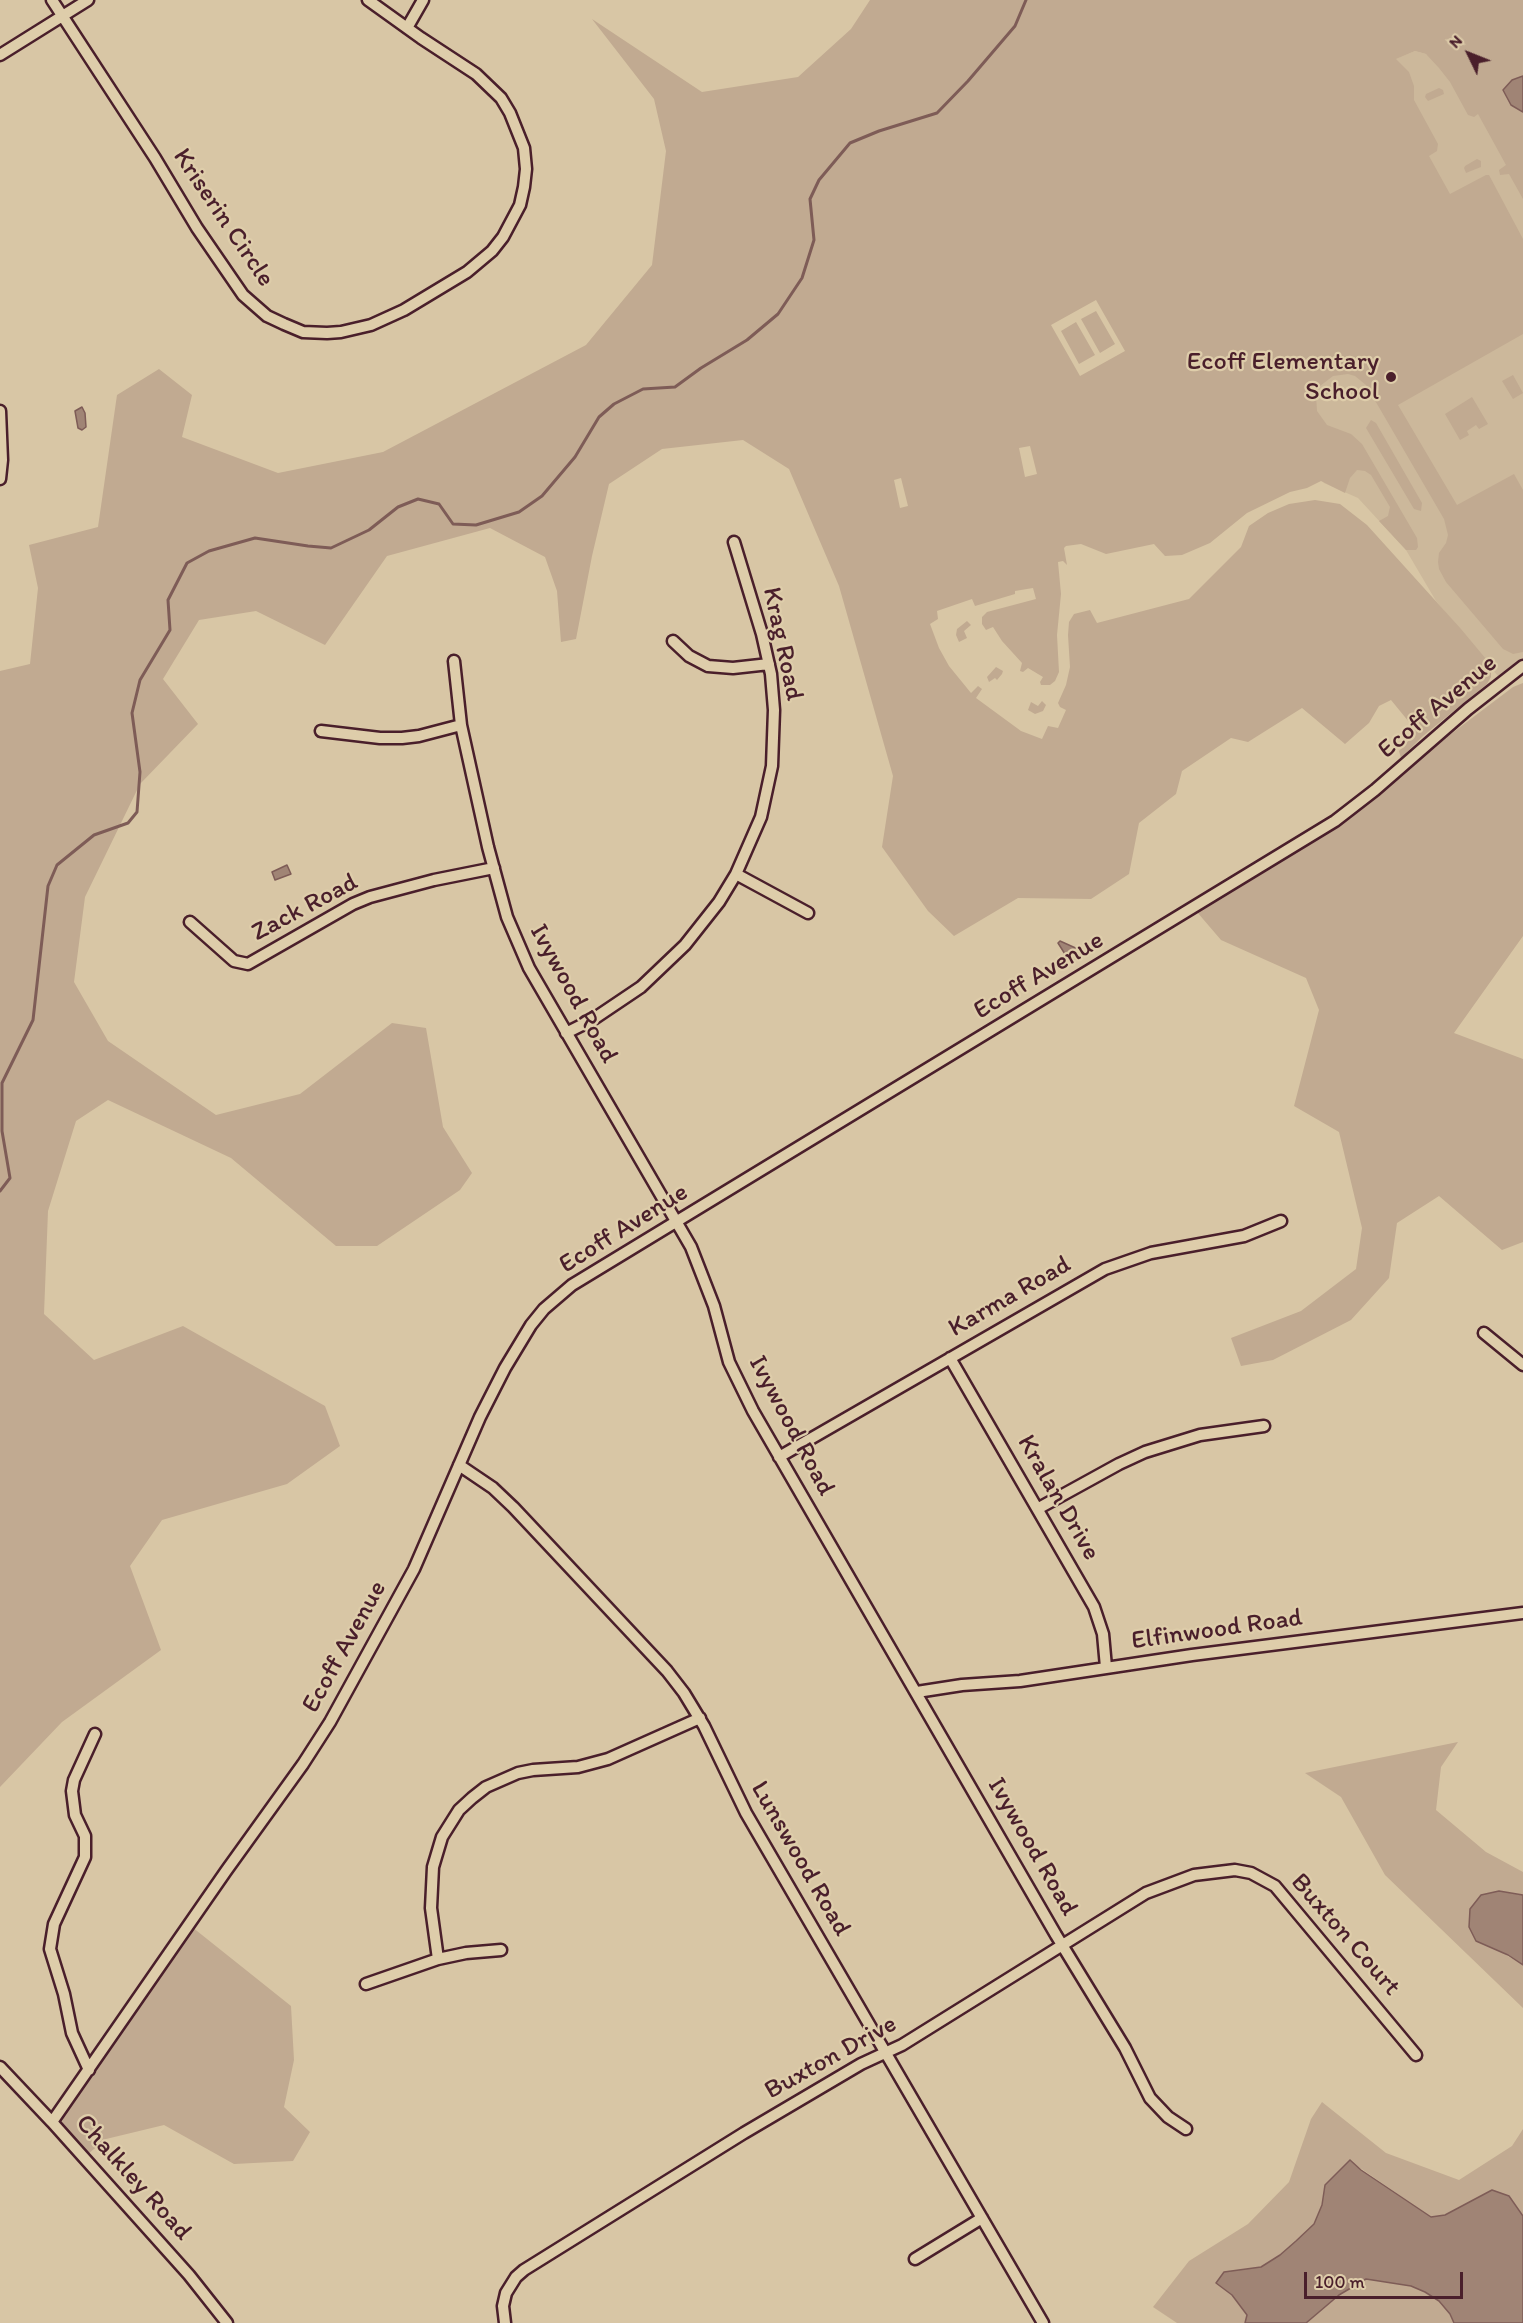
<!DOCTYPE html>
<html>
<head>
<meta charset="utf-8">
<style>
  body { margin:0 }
  #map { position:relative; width:1523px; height:2323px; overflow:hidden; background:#d8c6a5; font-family:Itim,sans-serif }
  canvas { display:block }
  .north { position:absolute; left:1439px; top:24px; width:60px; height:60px; -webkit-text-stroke:4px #decdaa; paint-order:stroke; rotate:313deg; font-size:16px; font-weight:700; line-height:24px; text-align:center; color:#4a1f2b }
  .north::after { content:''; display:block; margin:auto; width:21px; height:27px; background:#4a1f2b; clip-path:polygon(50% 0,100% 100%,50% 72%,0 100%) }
  .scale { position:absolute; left:1304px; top:2272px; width:159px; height:27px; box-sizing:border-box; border:3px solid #4a1f2b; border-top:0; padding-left:8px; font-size:18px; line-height:21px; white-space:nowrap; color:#4a1f2b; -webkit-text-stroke:4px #decdaa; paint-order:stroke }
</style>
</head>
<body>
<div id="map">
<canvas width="1523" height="2323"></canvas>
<div class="north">N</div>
<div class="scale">100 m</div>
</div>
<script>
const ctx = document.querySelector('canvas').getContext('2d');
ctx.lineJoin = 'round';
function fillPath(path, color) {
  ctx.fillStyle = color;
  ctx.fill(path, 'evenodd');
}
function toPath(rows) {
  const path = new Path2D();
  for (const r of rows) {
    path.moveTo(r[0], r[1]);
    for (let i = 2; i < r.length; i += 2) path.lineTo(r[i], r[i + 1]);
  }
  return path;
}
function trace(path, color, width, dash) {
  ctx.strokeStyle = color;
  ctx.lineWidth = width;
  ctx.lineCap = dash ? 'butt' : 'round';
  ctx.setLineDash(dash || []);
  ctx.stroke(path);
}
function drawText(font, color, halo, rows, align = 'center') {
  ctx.font = font + ' Itim,sans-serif';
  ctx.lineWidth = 4.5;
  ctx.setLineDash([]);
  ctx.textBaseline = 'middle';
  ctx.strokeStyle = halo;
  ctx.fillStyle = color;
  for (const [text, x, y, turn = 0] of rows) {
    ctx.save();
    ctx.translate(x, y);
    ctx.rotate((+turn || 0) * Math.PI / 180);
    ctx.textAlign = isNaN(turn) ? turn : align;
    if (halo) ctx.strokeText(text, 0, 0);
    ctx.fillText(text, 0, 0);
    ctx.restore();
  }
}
const built = toPath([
  [1415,51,1472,67,1523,162,1523,666,1502,681,1436,601,1406,550,1358,498,1324,483,1260,396,1308,95]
]);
const green = toPath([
  [870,0,1523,0,1523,199,1509,174,1500,175,1499,170,1506,165,1478,114,1474,117,1468,115,1450,82,1439,68,1426,54,1415,51,1396,59,1409,72,1414,86,1414,100,1438,144,1437,151,1429,156,1450,194,1486,175,1489,175,1523,239,1523,334,1398,405,1457,505,1514,474,1523,490,1523,652,1513,654,1503,649,1446,582,1439,569,1438,562,1439,553,1446,543,1448,535,1444,519,1366,385,1355,376,1348,374,1333,376,1320,386,1316,395,1317,411,1327,425,1351,434,1362,444,1417,538,1418,547,1416,550,1406,550,1379,521,1388,516,1390,507,1371,475,1365,471,1357,470,1350,478,1345,493,1321,481,1307,488,1290,492,1247,513,1210,543,1182,555,1165,556,1154,544,1106,554,1081,544,1066,546,1064,548,1067,565,1063,561,1058,562,1061,594,1057,635,1059,672,1055,681,1050,685,1041,685,1040,682,1043,677,1028,668,1023,672,1020,671,1022,663,1002,641,993,627,986,630,982,624,982,617,987,612,1036,599,1033,588,1015,591,1015,594,975,606,972,599,937,611,938,619,930,624,939,648,949,666,971,693,978,686,982,689,976,698,1021,731,1042,739,1048,726,1058,728,1066,710,1060,707,1058,703,1066,685,1070,667,1068,635,1069,622,1074,614,1090,610,1097,623,1189,599,1241,547,1249,526,1268,513,1289,504,1315,500,1340,504,1367,525,1461,629,1486,659,1491,670,1491,677,1487,684,1423,736,1401,758,1399,751,1414,735,1409,722,1391,700,1379,706,1369,723,1345,744,1302,708,1248,742,1231,738,1182,771,1176,794,1139,823,1129,874,1091,899,1018,898,954,936,928,911,882,847,893,776,839,586,789,469,743,440,662,449,609,484,592,556,576,639,561,642,557,591,545,557,490,528,387,556,325,645,256,611,199,620,163,679,198,724,140,784,85,897,74,982,108,1041,216,1115,300,1094,392,1023,426,1028,443,1127,472,1173,460,1190,377,1246,336,1246,231,1158,108,1100,76,1121,48,1211,44,1314,94,1360,183,1326,325,1406,340,1446,287,1484,162,1520,130,1566,161,1650,62,1722,0,1787,0,671,30,664,38,588,29,545,98,527,117,395,159,369,192,395,182,437,278,473,383,452,586,345,652,265,666,151,654,99,592,19,702,92,798,77,851,29],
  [1096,300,1125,351,1080,376,1051,325],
  [1030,446,1037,474,1025,477,1019,448],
  [901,478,908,506,900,508,894,480],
  [1439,88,1443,90,1444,94,1428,101,1425,97,1426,94],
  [1477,159,1481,161,1481,167,1466,173,1464,168,1465,166],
  [1096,311,1115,344,1100,353,1081,319],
  [1076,322,1095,355,1079,364,1061,331],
  [1513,375,1523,393,1513,399,1502,381],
  [1472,397,1488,424,1479,429,1476,425,1467,431,1469,435,1460,440,1445,414],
  [1371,420,1376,423,1422,503,1421,511,1414,509,1366,428],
  [967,621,971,625,964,631,967,638,959,642,956,635,957,629],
  [996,667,1003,671,1002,674,997,680,995,678,989,682,987,677],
  [1523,683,1523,936,1454,1033,1523,1059,1523,1242,1502,1250,1439,1196,1397,1223,1389,1278,1351,1320,1273,1360,1241,1366,1231,1338,1301,1311,1356,1269,1362,1228,1339,1132,1294,1106,1319,1010,1306,978,1221,940,1197,912,1338,824,1383,791,1447,737,1513,687],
  [1042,701,1046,705,1043,711,1035,714,1028,710,1031,702,1038,706],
  [1458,1742,1441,1767,1436,1810,1486,1852,1523,1872,1523,1895,1499,1891,1494,1948,1523,1965,1523,2008,1385,1875,1341,1797,1305,1773],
  [192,1927,291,2006,294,2060,284,2107,310,2132,293,2161,234,2164,164,2125,106,2139,88,2154,65,2129,62,2122,65,2112],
  [1322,2102,1386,2153,1459,2180,1512,2146,1523,2129,1523,2216,1509,2196,1492,2190,1445,2215,1431,2217,1350,2161,1325,2185,1322,2205,1314,2224,1296,2241,1280,2255,1261,2267,1224,2272,1216,2283,1232,2295,1247,2316,1245,2323,1177,2323,1153,2307,1189,2261,1248,2224,1289,2182,1311,2119],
  [1366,2279,1411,2286,1425,2292,1439,2301,1450,2314,1454,2323,1306,2323,1339,2295]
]);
const water = toPath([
  [1523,76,1523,112,1511,105,1503,90,1512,80,1523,76],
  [82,407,85,413,86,427,82,430,78,428,75,411,82,407],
  [287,865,291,874,275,880,272,872,287,865],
  [1060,941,1080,950,1084,953,1070,962,1058,943,1060,941],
  [1499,1891,1523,1895,1523,1965,1508,1955,1476,1941,1469,1927,1470,1909,1481,1895,1499,1891],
  [1350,2160,1361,2170,1431,2217,1445,2215,1492,2190,1509,2196,1523,2216,1523,2323,1454,2323,1450,2314,1439,2301,1425,2292,1411,2286,1366,2279,1339,2295,1306,2323,1245,2323,1247,2315,1232,2295,1216,2283,1224,2272,1261,2267,1280,2255,1296,2241,1314,2224,1322,2205,1325,2185,1350,2160]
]);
const stream = toPath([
  [0,1191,10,1178,2,1131,2,1083,33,1020,48,886,57,865,94,835,128,823,137,812,140,772,132,713,140,680,170,630,168,600,187,563,209,551,255,538,308,546,331,548,369,530,398,507,418,499,439,504,453,524,476,525,519,512,542,496,575,457,599,417,614,404,643,389,675,387,701,368,747,340,778,314,802,278,814,240,810,199,819,180,850,143,879,131,937,113,968,81,1015,26,1026,0]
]);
const minor = toPath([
  [52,0,155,158,197,228,243,295,267,316,284,324,303,332,327,333,341,332,371,325,404,310,467,272,492,251,503,237,520,205,524,187,526,169,524,148,510,113,501,98,476,74,421,38,368,0],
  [407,28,423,0],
  [0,55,88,0],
  [0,411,2,460,0,479],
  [673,641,689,656,708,666,733,668,769,664],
  [454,661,461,725,488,847,507,917,529,968,691,1247,714,1306,729,1362,753,1411,1056,1935,1125,2048,1150,2098,1168,2117,1186,2129],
  [321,731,380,738,402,738,419,736,461,725],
  [736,874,808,913],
  [190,922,234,961,248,964,353,904,370,897,434,880,494,868],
  [566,1033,592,1020,641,987,685,945,719,902,736,874,761,817,772,766,774,710,771,674,762,634,734,542],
  [1484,1333,1523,1365],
  [950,1358,1094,1607,1103,1634,1106,1667],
  [779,1457,1105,1269,1151,1253,1244,1236,1281,1221],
  [459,1465,493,1488,513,1507,667,1671,684,1693,704,1726,746,1813,1043,2323],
  [1039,1508,1119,1464,1145,1452,1200,1435,1264,1426],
  [917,1692,962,1685,1020,1681,1192,1655,1523,1613],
  [438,1959,431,1908,433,1867,442,1837,459,1810,472,1798,486,1787,518,1773,533,1770,578,1767,608,1759,700,1718],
  [366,1984,438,1959,466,1953,501,1950],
  [0,2067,52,2122,189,2275,227,2323],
  [89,2070,72,2033,64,1994,50,1949,54,1924,85,1857,85,1836,75,1815,72,1791,74,1780,95,1734],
  [52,2122,226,1871,303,1764,330,1722,414,1569,480,1417,505,1368,531,1325,544,1309,572,1285,1335,821,1375,790,1468,709,1523,666],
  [915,2259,982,2218],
  [505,2323,503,2306,506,2293,516,2277,524,2270,744,2133,861,2064,902,2045,1146,1893,1194,1875,1235,1870,1251,1873,1275,1886,1416,2055]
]);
const markers = [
  [1391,377,6,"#4a1f2b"]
];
const streetNames = [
  ["Kriserin Circle",223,218,56],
  ["Krag Road",782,644,78],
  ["Ecoff Avenue",1438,707,-40],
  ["Zack Road",305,908,-28],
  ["Ecoff Avenue",1039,976,-31],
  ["Ivywood Road",573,994,61],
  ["Ecoff Avenue",624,1229,-32],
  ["Karma Road",1010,1297,-30],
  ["Ivywood Road",791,1426,62],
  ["Kralan Drive",1058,1498,60],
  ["Elfinwood Road",1217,1630,-8],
  ["Ecoff Avenue",345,1647,-61],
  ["Ivywood Road",1032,1847,60],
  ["Lunswood Road",800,1859,60],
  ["Buxton Court",1345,1935,49],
  ["Buxton Drive",831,2058,-29],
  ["Chalkley Road",133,2178,48]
];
const poiNames = [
  ["Ecoff Elementary",1379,362],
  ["School",1379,392]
];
fillPath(built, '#ccb89b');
fillPath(green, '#c1aa91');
fillPath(water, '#a08475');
trace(water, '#7e5c57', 1.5);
trace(stream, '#7e5c57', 3);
trace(minor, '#4a1f2b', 15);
trace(minor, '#decdaa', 10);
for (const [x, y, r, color] of markers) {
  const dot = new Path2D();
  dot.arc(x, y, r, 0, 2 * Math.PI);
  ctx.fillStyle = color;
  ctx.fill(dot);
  trace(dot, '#decdaa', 2);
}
drawText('26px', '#4a1f2b', '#decdaa', streetNames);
drawText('26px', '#4a1f2b', '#decdaa', poiNames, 'right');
</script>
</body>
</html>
